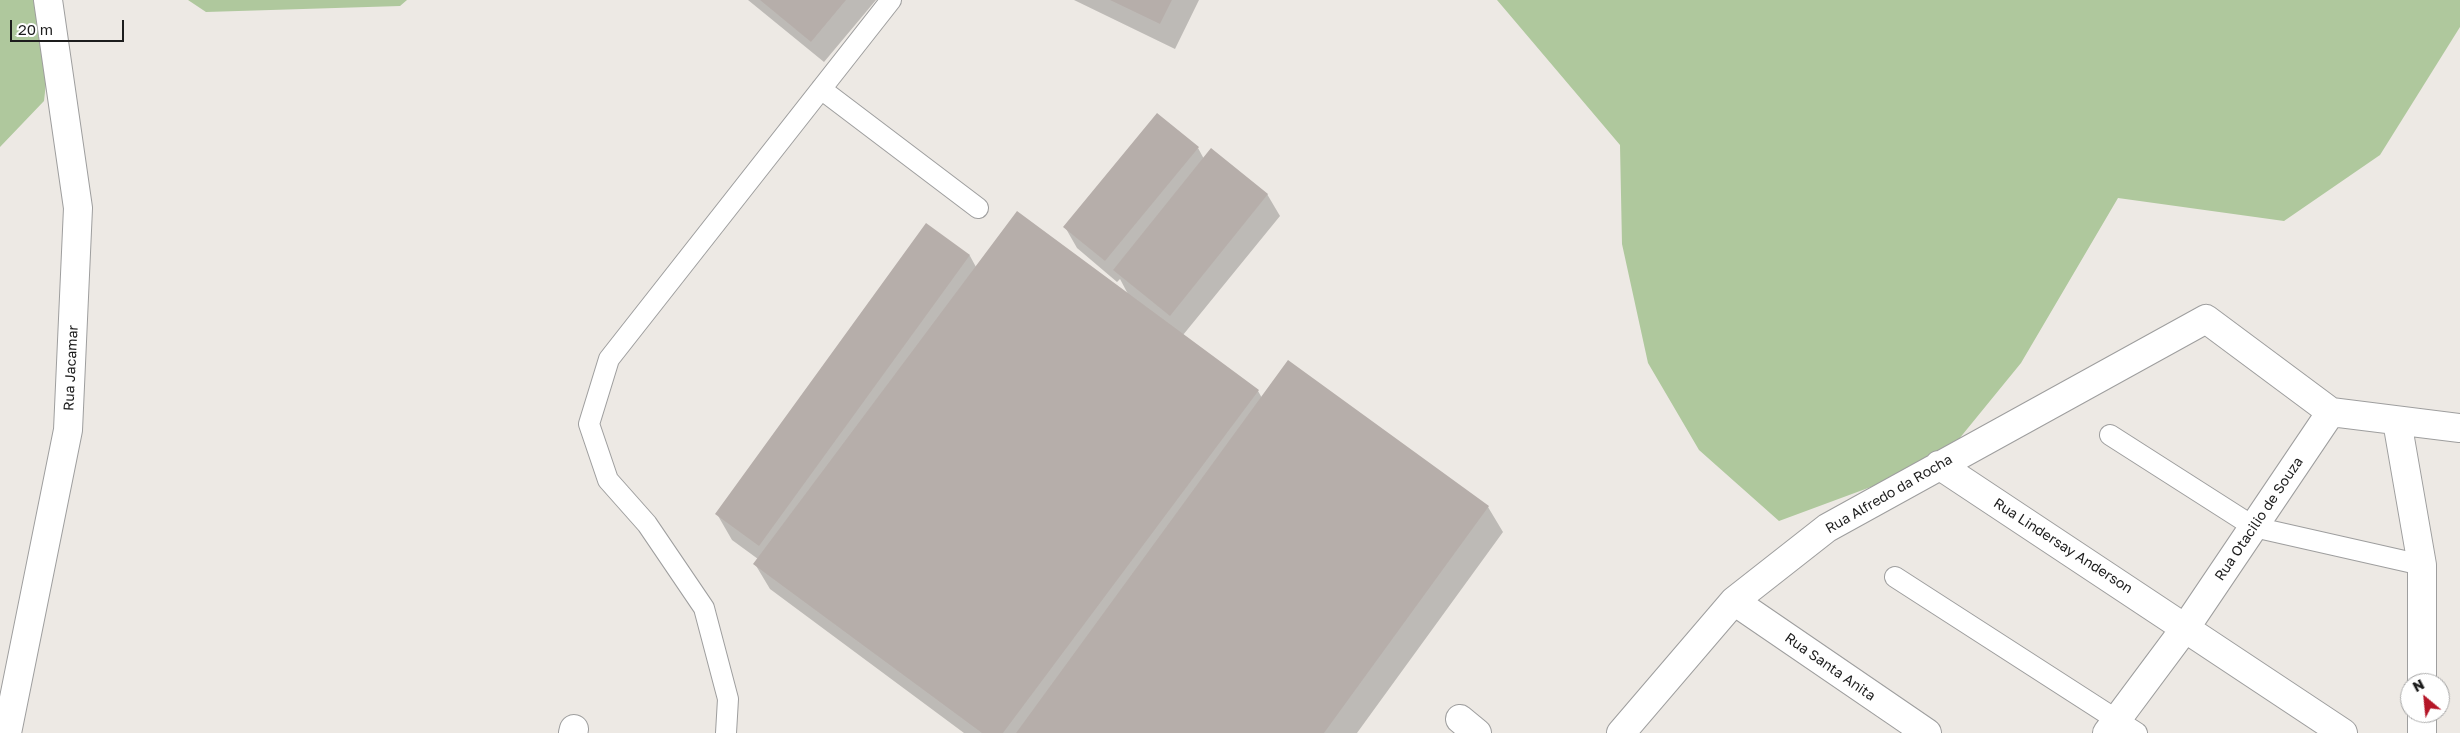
<!DOCTYPE html>
<html>
<head>
<meta charset="utf-8">
<style>
  body { margin:0 }
  #map { position:relative; width:2460px; height:733px; overflow:hidden; background:#ede9e4; font-family:"Golos Text",sans-serif }
  canvas { display:block }
  .north { position:absolute; left:2400px; top:673px; width:50px; height:50px; box-sizing:border-box; background:#fff; border:1px solid #a5a5a5; border-radius:50%; rotate:332deg; font-size:14px; font-weight:700; line-height:20px; text-align:center; color:#1d1d1d }
  .north::after { content:''; display:block; margin:auto; width:18px; height:22px; background:#b51628; clip-path:polygon(50% 0,100% 100%,50% 72%,0 100%) }
  .scale { position:absolute; left:10px; top:20px; width:114px; height:22px; box-sizing:border-box; border:2px solid #1d1d1d; border-top:0; padding-left:6px; font-size:15px; line-height:18px; white-space:nowrap; color:#1d1d1d; -webkit-text-stroke:4px #fff; paint-order:stroke }
</style>
</head>
<body>
<div id="map">
<canvas width="2460" height="733"></canvas>
<div class="north">N</div>
<div class="scale">20 m</div>
</div>
<script>
const ctx = document.querySelector('canvas').getContext('2d');
ctx.lineJoin = 'round';
function fillPath(path, color) {
  ctx.fillStyle = color;
  ctx.fill(path, 'evenodd');
}
function toPath(rows) {
  const path = new Path2D();
  for (const r of rows) {
    path.moveTo(r[0], r[1]);
    for (let i = 2; i < r.length; i += 2) path.lineTo(r[i], r[i + 1]);
  }
  return path;
}
function trace(path, color, width, dash) {
  ctx.strokeStyle = color;
  ctx.lineWidth = width;
  ctx.lineCap = dash ? 'butt' : 'round';
  ctx.setLineDash(dash || []);
  ctx.stroke(path);
}
function drawText(font, color, halo, rows, align = 'center') {
  ctx.font = font + ' "Golos Text",sans-serif';
  ctx.lineWidth = 4.5;
  ctx.setLineDash([]);
  ctx.textBaseline = 'middle';
  ctx.strokeStyle = halo;
  ctx.fillStyle = color;
  for (const [text, x, y, turn = 0] of rows) {
    ctx.save();
    ctx.translate(x, y);
    ctx.rotate((+turn || 0) * Math.PI / 180);
    ctx.textAlign = isNaN(turn) ? turn : align;
    if (halo) ctx.strokeText(text, 0, 0);
    ctx.fillText(text, 0, 0);
    ctx.restore();
  }
}
const forest = toPath([
  [0,0,51,0,54,10,44,101,0,147],
  [188,0,407,0,400,6,206,12],
  [1497,0,2460,0,2460,27,2380,155,2284,221,2118,198,2021,363,1941,461,1779,521,1699,450,1648,363,1622,244,1620,145]
]);
const shadow = toPath([
  [748,0,876,0,824,62],
  [1074,0,1199,0,1175,49],
  [1198,148,1204,159,1267,194,1280,216,1183,335,1258,391,1262,398,1488,507,1503,532,1357,733,964,733,770,589,755,564,758,559,732,540,717,514,927,225,970,256,976,267,1129,296,1120,279,1117,282,1077,248,1065,227]
]);
const building = toPath([
  [760,0,846,0,811,42],
  [1110,0,1172,0,1160,24],
  [1157,113,1199,147,1105,261,1063,227],
  [1211,148,1268,194,1170,316,1113,270],
  [1017,211,1259,390,1003,733,982,733,753,564],
  [926,223,970,255,759,546,715,514],
  [1288,360,1489,506,1324,733,1016,733]
]);
const service = toPath([
  [821,89,978,208],
  [2110,435,2254,527,2422,565],
  [1895,577,2137,733],
  [726,733,728,699,704,608,647,524,608,480,589,424,609,359,891,0]
]);
const minor = toPath([
  [2397,421,2422,565,2422,683],
  [1939,465,2343,733],
  [1734,601,1927,733],
  [2422,713,2422,733],
  [1460,719,1477,733],
  [7,733,68,430,78,208,48,0],
  [573,733,574,729],
  [1621,733,1734,601,1827,528,2206,319,2331,412,2460,428],
  [2107,733,2186,627,2331,412]
]);
const streetNames = [
  ["Rua Jacamar",71,368,-87],
  ["Rua Alfredo da Rocha",1889,494,-30],
  ["Rua Otacilio de Souza",2259,519,-56],
  ["Rua Lindersay Anderson",2063,546,33],
  ["Rua Santa Anita",1830,667,35]
];
fillPath(forest, '#afc89d');
fillPath(shadow, '#0003');
fillPath(building, '#b6aeaa');
trace(service, '#9e9e9e', 22);
trace(minor, '#9e9e9e', 30);
trace(service, '#fff', 20);
trace(minor, '#fff', 28);
drawText('14px', '#1d1d1d', '#fff', streetNames);
</script>
</body>
</html>
